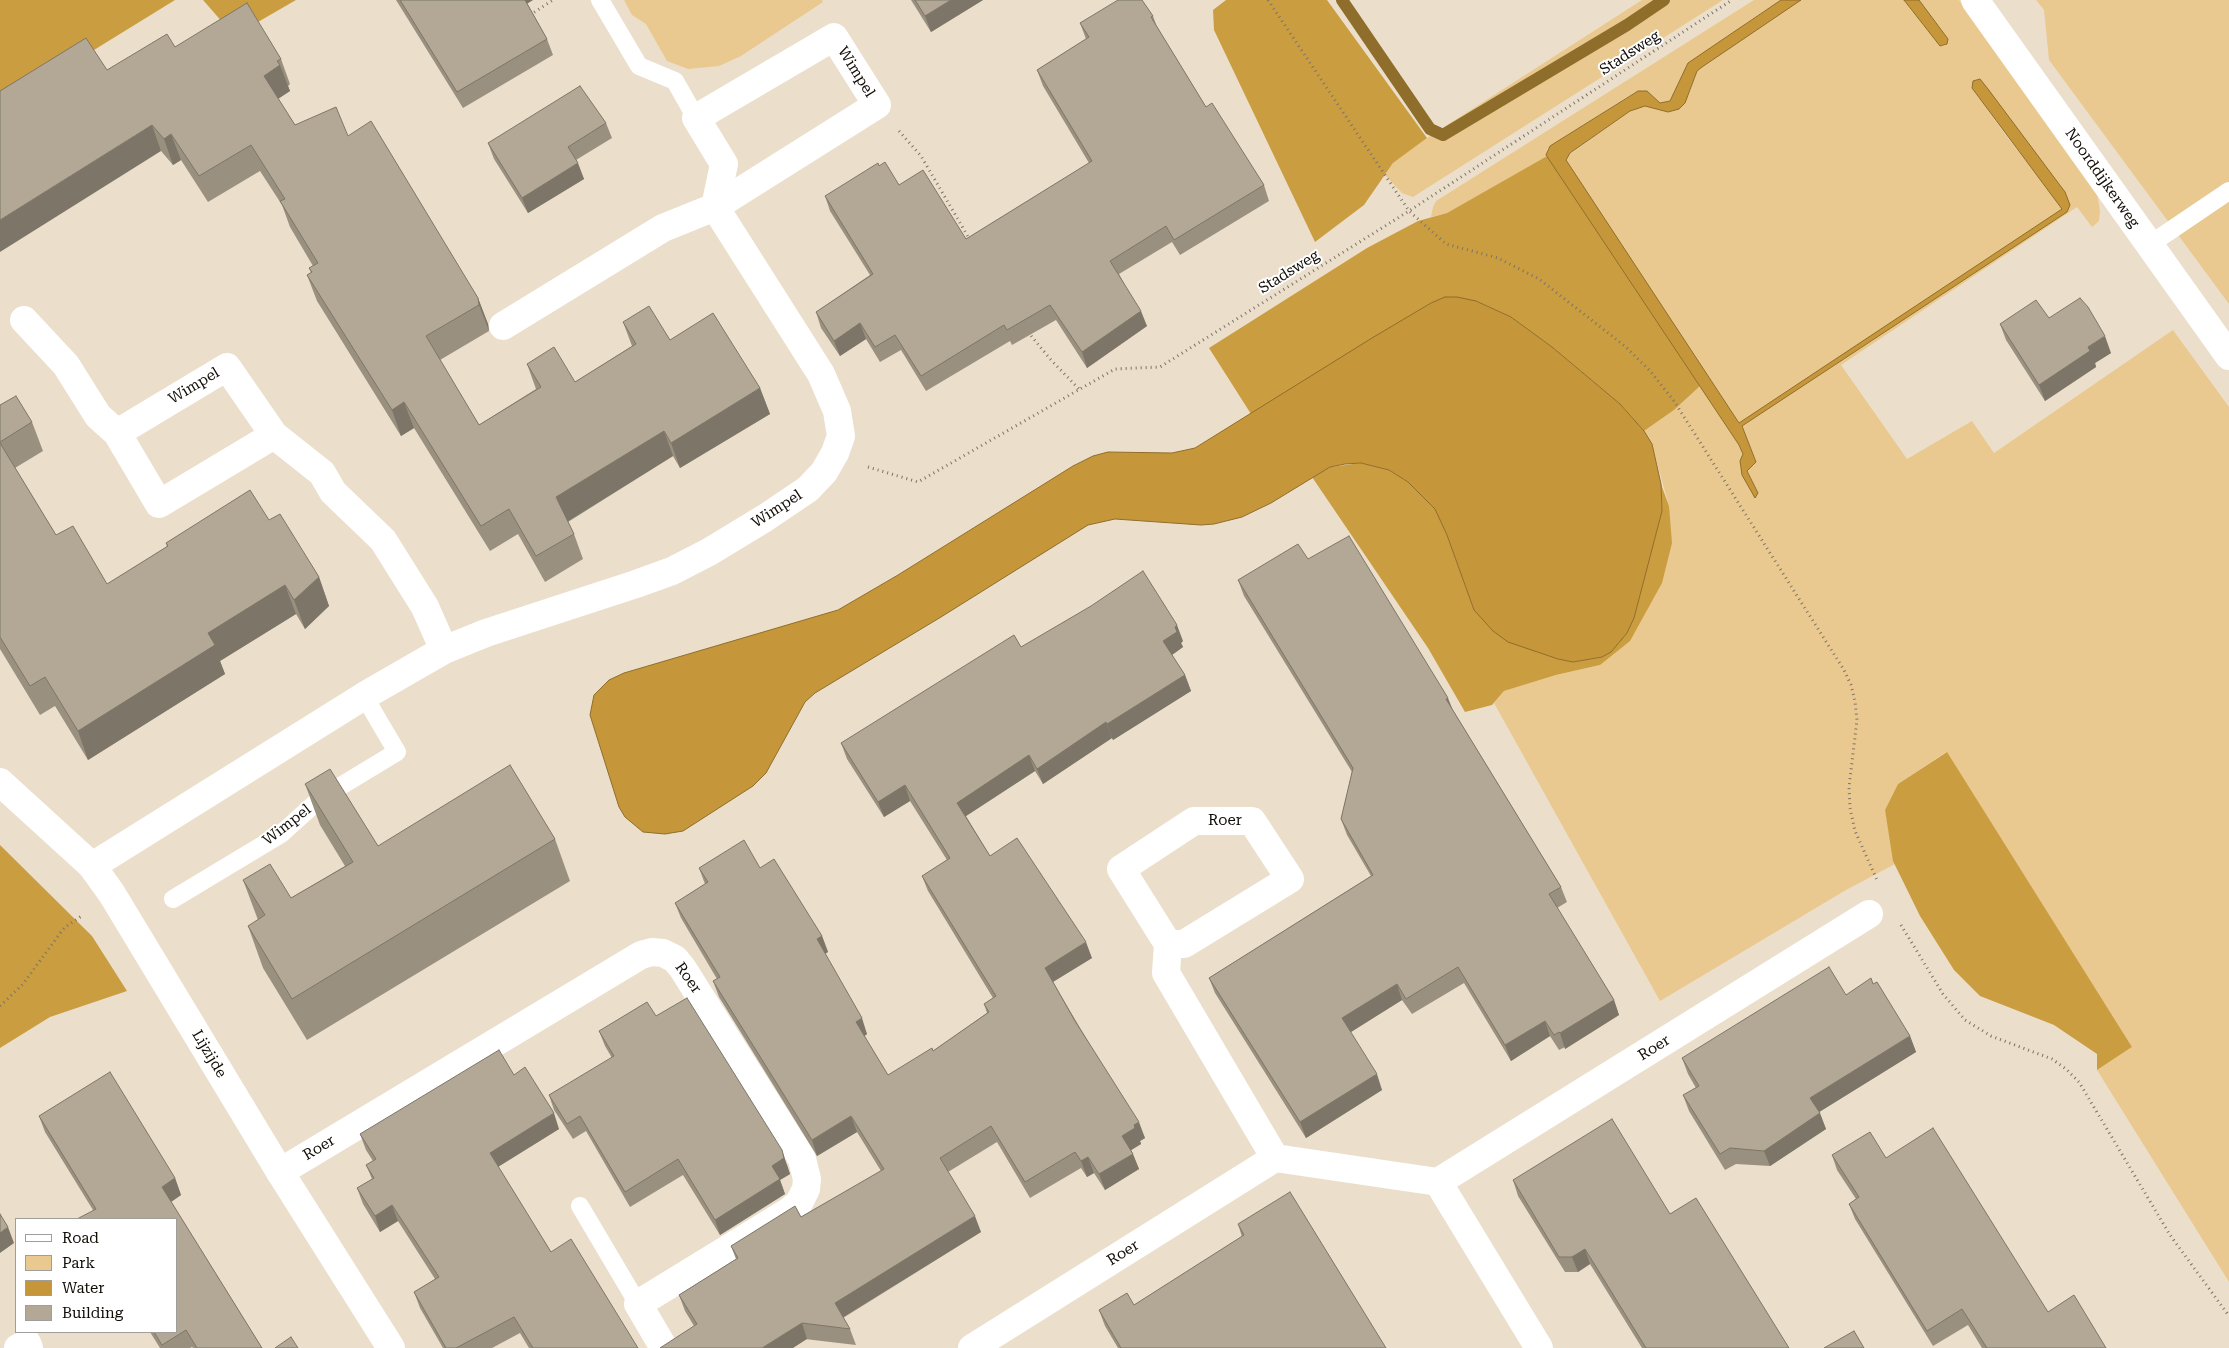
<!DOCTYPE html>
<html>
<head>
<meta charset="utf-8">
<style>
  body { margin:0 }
  #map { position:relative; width:2229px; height:1348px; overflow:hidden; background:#ebdfcb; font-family:"Roboto Serif",serif }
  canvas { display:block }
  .legend { position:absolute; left:15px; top:1218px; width:162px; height:115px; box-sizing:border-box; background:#fff; border:1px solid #9f9e9b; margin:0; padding:6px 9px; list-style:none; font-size:15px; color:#100c06 }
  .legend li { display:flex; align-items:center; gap:10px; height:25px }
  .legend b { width:25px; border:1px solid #9f9e9b }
</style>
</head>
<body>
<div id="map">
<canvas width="2229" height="1348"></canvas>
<ul class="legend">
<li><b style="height:6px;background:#fff"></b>Road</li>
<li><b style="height:14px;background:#e9c98f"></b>Park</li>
<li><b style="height:14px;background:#c5973a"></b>Water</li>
<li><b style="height:14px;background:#b3a895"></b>Building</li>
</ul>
</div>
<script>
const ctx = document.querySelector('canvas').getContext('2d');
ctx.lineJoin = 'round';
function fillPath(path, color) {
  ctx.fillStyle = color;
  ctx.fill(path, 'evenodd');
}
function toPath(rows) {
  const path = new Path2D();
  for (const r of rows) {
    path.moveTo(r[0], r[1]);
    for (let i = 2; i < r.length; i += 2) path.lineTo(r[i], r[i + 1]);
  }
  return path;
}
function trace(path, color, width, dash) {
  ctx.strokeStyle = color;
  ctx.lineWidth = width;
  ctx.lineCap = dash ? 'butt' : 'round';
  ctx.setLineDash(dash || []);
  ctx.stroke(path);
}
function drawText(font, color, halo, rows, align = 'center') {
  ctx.font = font + ' "Roboto Serif",serif';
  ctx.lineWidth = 4;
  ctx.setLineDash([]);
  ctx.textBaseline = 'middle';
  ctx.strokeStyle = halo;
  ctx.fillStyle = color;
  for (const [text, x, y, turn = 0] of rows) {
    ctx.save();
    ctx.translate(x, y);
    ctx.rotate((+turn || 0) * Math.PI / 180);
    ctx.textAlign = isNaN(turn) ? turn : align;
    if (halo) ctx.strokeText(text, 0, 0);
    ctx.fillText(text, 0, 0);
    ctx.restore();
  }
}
const green = toPath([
  [624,0,822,0,823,2,741,56,719,66,688,69,667,61,646,24,632,15],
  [1642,0,1723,0,1413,197,1402,193,1385,175,1393,163,1427,138],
  [1754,0,1781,0,1746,23,1680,82,1670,101,1660,103,1647,91,1635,92,1550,146,1547,150,1547,156,1447,213,1431,217,1433,207,1436,201],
  [1801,0,1904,0,1940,46,1944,46,1948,42,1948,39,1919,0,1959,0,2097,192,2100,211,2099,221,2092,227,2077,207,1841,365,1907,459,1972,421,1994,453,2173,330,2229,407,2229,1282,2097,1070,2132,1047,1946,752,1898,784,1885,810,1895,864,1846,890,1660,1001,1494,703,1504,691,1556,675,1600,665,1669,506,1652,445,1644,431,1674,410,1700,386,1739,445,1743,454,1740,461,1740,467,1758,493,1747,471,1756,461,1742,426,2068,211,1971,85,1972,88,2004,133,2063,209,1740,424,1567,164,1566,157,1630,111,1645,106,1668,112,1689,94,1697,71,1702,67],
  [2036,0,2229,0,2229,304,2049,60,2044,10]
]);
const forest = toPath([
  [0,0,175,0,0,108],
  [203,0,296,0,251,26,224,24],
  [1226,0,1327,0,1427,138,1393,163,1364,205,1315,242,1214,30,1213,10],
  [1547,156,1700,386,1674,410,1644,431,1620,404,1552,347,1511,317,1476,301,1431,303,1251,414,1209,348,1367,248,1418,221,1447,213],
  [1361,463,1389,470,1408,482,1436,510,1447,535,1474,610,1558,659,1573,662,1602,657,1611,652,1627,633,1634,618,1662,511,1661,484,1669,506,1672,543,1662,583,1630,641,1600,665,1556,675,1504,691,1492,705,1465,712,1428,648,1312,477,1330,467],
  [1947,752,2132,1047,2097,1070,2097,1054,2054,1025,1980,996,1954,970,1920,916,1893,861,1885,810,1898,784],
  [0,845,92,936,127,991,50,1017,0,1048]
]);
const water = toPath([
  [1781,0,1801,0,1702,67,1697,71,1685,103,1679,109,1668,112,1645,106,1630,111,1570,153,1566,160,1739,423,2062,209,1972,88,1973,81,1980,79,1988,89,2065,192,2070,205,2067,212,1742,426,1756,462,1747,471,1758,493,1755,498,1742,475,1740,461,1743,454,1739,445,1546,155,1550,146,1638,91,1647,91,1660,103,1670,101,1688,63,1781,0],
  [1904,0,1919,0,1948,39,1947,44,1940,46,1904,0],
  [1445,297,1457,297,1476,301,1511,317,1552,347,1620,404,1644,431,1652,444,1661,484,1662,511,1634,618,1627,633,1611,652,1602,657,1573,662,1558,659,1508,642,1493,631,1474,610,1447,535,1435,509,1408,482,1389,470,1361,463,1345,464,1330,467,1271,503,1242,517,1214,524,1201,525,1115,519,1088,525,941,617,815,693,805,702,766,773,753,786,683,831,665,834,643,832,625,817,619,807,590,715,594,695,609,680,624,673,838,610,898,575,1073,466,1093,456,1108,452,1172,453,1195,448,1372,338,1431,303,1445,297]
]);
const stream = toPath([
  [1342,0,1430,129,1443,135,1627,25,1664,0]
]);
const path = toPath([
  [1268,0,1409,211,1446,244,1498,258,1539,279,1626,347,1651,372,1674,401,1844,670,1851,685,1855,701,1857,720,1849,787,1850,808,1855,831,1877,880],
  [530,15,553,0],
  [899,131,921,156,970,240],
  [1028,332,1051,360,1079,389],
  [868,467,918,482,1115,369,1160,367,1409,211,1732,0],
  [1901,925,1943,994,1965,1020,1991,1036,2052,1059,2066,1069,2079,1082,2170,1235,2229,1316],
  [0,1006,23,984,64,928,83,915]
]);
const service = toPath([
  [600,0,639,66,675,81,696,118],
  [2149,245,2229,191],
  [173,899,281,834,321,798,397,752,364,696],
  [580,1206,638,1304]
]);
const minor = toPath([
  [24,320,66,365,98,416,117,433,159,504,274,435],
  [117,433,227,367,274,435,322,473,333,492,383,540,425,607,444,650],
  [92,866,364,696,444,650,486,633,636,584,672,571,709,552,765,518,808,489,824,472,835,453,841,436,837,411,821,374,715,207,724,164,696,118,834,37,877,105,715,207,663,228,503,326],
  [1168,944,1184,944,1290,879,1252,821,1194,821,1121,869,1168,944,1166,973,1275,1158],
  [280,1172,641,955,652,952,663,953,675,959,683,969,802,1159,807,1179,806,1189,799,1203,788,1212,638,1304,664,1348],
  [1438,1182,1869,914],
  [18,1348,27,1343,29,1348],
  [972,1348,1275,1158,1438,1182,1539,1348]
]);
const tertiary = toPath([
  [1975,0,2229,356],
  [0,782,92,866,112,894,280,1172,391,1348]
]);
const wall = toPath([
  [396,0,533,0,527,3,547,39,553,55,463,108],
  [911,0,983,0,931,32],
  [1153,16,1157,27,1206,107,1264,185,1269,201,1180,255,1172,242,1119,274,1147,326,1087,368,1056,320,1012,345,1010,341,926,391,901,350,880,362,866,339,840,356,821,328,816,312,870,275,830,211,825,196,879,166,899,185,966,239,1089,163,1043,86,1037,70,1086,39,1080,23],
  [175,47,281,59,290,84,288,86,290,91,278,99,295,125,348,136,478,298,488,324,489,331,440,360,479,425,536,389,527,364,575,382,632,346,623,322,670,340,760,388,770,414,680,468,673,456,568,522,574,534,583,559,545,582,518,534,490,551,414,428,401,436,317,301,307,275,311,273,309,268,313,266,290,227,282,205,260,171,208,202,181,160,173,165,161,151,107,70],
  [606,123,612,138,576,160,584,179,528,213,494,159,488,143],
  [2049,318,2111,353,2095,363,2096,367,2045,401,2006,340,2000,324],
  [0,405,32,422,43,451,15,468,56,535,107,584,167,547,166,543,269,520,319,577,329,606,305,629,296,614,220,661,225,674,88,760,55,706,40,715,0,649],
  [1308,559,1454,712,1561,887,1567,902,1557,908,1614,1000,1619,1015,1565,1049,1565,1047,1559,1050,1550,1036,1511,1061,1464,983,1412,1014,1402,1000,1350,1032,1382,1090,1306,1138,1215,993,1209,978,1371,876,1347,835,1341,819,1352,772,1244,596,1238,580],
  [1183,641,1181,643,1183,647,1172,655,1185,675,1191,691,1113,740,1112,738,1043,784,1035,771,966,816,990,856,1092,958,1053,982,1145,1138,1140,1141,1141,1144,1131,1150,1139,1169,1105,1190,1094,1173,1087,1177,1081,1168,1030,1198,997,1142,948,1172,981,1232,843,1318,850,1329,856,1345,694,1326,685,1311,679,1295,736,1259,731,1246,801,1217,881,1171,857,1132,817,1156,719,997,713,981,717,979,681,918,675,903,705,884,699,868,760,868,822,936,828,952,825,954,867,1034,864,1036,888,1075,933,1051,987,1013,984,1004,993,998,928,891,922,876,947,860,910,801,884,817,847,759,841,743,1021,647],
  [305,784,378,846,555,839,570,881,307,1040,263,968,248,926,258,920,243,880,291,898,345,866,320,825],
  [1873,984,1910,1036,1916,1052,1819,1112,1826,1129,1770,1166,1736,1164,1725,1170,1689,1111,1683,1095,1696,1088,1688,1074,1682,1058],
  [656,1016,787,1165,790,1174,780,1180,785,1194,720,1235,683,1175,630,1207,586,1131,573,1139,554,1110,549,1095,612,1058,605,1046,599,1031],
  [514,1075,559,1129,498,1167,551,1252,638,1348,529,1348,520,1333,492,1348,443,1348,420,1308,414,1292,435,1279,398,1221,380,1232,363,1204,357,1188,372,1179,366,1165,373,1161,366,1150,360,1134],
  [39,1116,175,1178,181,1195,171,1202,262,1348,193,1348,192,1347,190,1348,160,1348,150,1332,176,1332,93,1210,45,1132],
  [1832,1155,1886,1158,2048,1312,2106,1348,1982,1348,1968,1325,1933,1346,1855,1219,1849,1204,1856,1199,1837,1170],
  [1513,1180,1670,1214,1789,1348,1642,1348,1590,1264,1578,1272,1565,1272,1518,1196],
  [1238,1224,1386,1348,1118,1348,1105,1326,1099,1310,1134,1305,1242,1237]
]);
const shadedWall = toPath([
  [523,0,533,0,525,5],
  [951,0,983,0,931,32,925,16],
  [280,65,290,91,273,102,264,76],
  [152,125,161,151,0,252,0,220],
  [171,134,181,160,173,165,164,139],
  [578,163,584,179,528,213,522,198],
  [478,298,488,324,489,331,479,305],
  [1141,311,1147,326,1087,368,1082,352],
  [860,323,866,339,840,356,834,341],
  [2105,336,2111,353,2095,363,2096,367,2045,401,2039,385,2088,347],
  [760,388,770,414,680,468,671,443],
  [404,402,414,428,401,436,392,410],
  [664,431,673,456,565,523,556,497],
  [319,577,329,606,305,629,294,600],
  [285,585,296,614,220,661,225,674,88,760,78,731,208,633],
  [1177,625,1183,641,1181,643,1183,647,1169,657,1163,641,1175,627],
  [1185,675,1191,691,1113,740,1107,724],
  [1448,698,1454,713,1446,699],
  [1106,722,1112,738,1043,784,1037,769],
  [1029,755,1035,771,963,818,957,803],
  [905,785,910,801,884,817,878,802],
  [822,936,828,952,822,955,817,939],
  [1086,942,1092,958,1051,983,1045,968],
  [1397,984,1402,1000,1348,1034,1342,1018],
  [1614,1000,1619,1015,1565,1049,1560,1033],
  [862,1018,867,1034,862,1038,856,1022],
  [1545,1021,1550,1036,1511,1061,1505,1045],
  [1910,1036,1916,1052,1816,1114,1810,1098],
  [1377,1074,1382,1090,1306,1138,1300,1122],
  [554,1113,559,1129,496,1168,490,1153],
  [1820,1113,1826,1129,1770,1166,1764,1151],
  [851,1116,857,1132,817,1156,812,1140],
  [1139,1122,1145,1138,1140,1141,1141,1144,1128,1152,1122,1136,1134,1125],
  [782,1150,790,1174,780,1180,785,1194,720,1235,715,1220,772,1166],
  [1133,1154,1139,1169,1105,1190,1099,1174],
  [1088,1157,1094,1173,1087,1177,1081,1161],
  [175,1178,181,1195,168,1204,162,1187],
  [392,1205,398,1221,380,1232,375,1216],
  [975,1216,981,1232,840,1319,835,1303],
  [8,1227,14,1243,0,1253,0,1233],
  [1585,1249,1590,1264,1578,1272,1572,1257],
  [802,1323,807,1339,793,1348,762,1348]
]);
const building = toPath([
  [400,0,525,0,547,39,457,92,400,0],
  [915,0,951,0,925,16,915,0],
  [1118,0,1142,0,1153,16,1151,17,1206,107,1212,103,1264,185,1174,240,1166,226,1110,261,1141,311,1082,352,1050,305,1007,330,1004,325,921,376,895,335,875,347,860,323,834,341,816,312,873,274,825,196,878,163,879,166,885,162,899,185,923,170,966,239,1092,161,1037,70,1089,37,1080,23,1118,0],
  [247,3,281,59,277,61,280,65,264,76,295,125,336,107,348,136,371,121,478,298,479,305,426,336,479,425,541,387,527,364,554,347,575,382,636,344,623,322,649,306,670,340,713,313,760,388,671,443,664,431,556,497,574,534,536,556,509,509,481,526,404,402,392,410,307,275,312,272,309,268,318,263,280,201,285,199,251,145,199,176,171,134,164,139,152,125,0,220,0,91,86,38,107,70,167,34,175,47,247,3],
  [580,86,606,123,568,147,578,163,522,198,488,143,580,86],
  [2080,298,2088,307,2105,336,2088,347,2090,351,2039,385,2000,324,2036,300,2049,318,2080,298],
  [16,396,32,422,0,442,0,405,16,396],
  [0,443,56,535,73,526,107,584,168,546,166,543,250,490,269,520,280,514,319,577,294,600,285,585,208,633,215,645,78,731,45,677,30,686,0,637,0,443],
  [1349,536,1448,698,1446,699,1561,887,1549,894,1614,1000,1560,1033,1559,1032,1554,1035,1545,1021,1505,1045,1458,967,1406,999,1397,984,1342,1018,1377,1074,1300,1122,1209,978,1373,875,1341,819,1353,768,1238,580,1298,544,1308,559,1349,536],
  [1143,571,1177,625,1175,627,1177,632,1163,641,1185,675,1107,724,1106,722,1037,769,1029,755,957,803,990,856,1017,838,1086,942,1045,968,1075,1021,1139,1122,1134,1125,1135,1128,1122,1136,1133,1154,1099,1174,1088,1157,1081,1161,1075,1152,1025,1182,991,1126,940,1158,975,1216,835,1303,850,1329,802,1323,762,1348,660,1348,697,1324,679,1295,738,1258,731,1246,795,1206,801,1217,884,1169,851,1116,812,1140,713,981,720,977,675,903,708,882,699,868,744,840,760,868,774,859,822,936,817,939,862,1018,856,1022,888,1075,932,1048,933,1051,989,1012,984,1004,996,996,922,876,950,858,905,785,878,802,841,743,1014,635,1021,647,1091,606,1143,571],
  [510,765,555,839,292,999,248,926,265,915,243,880,270,864,291,898,353,862,305,784,330,769,378,846,510,765],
  [1829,967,1846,995,1871,978,1873,984,1877,982,1910,1036,1810,1098,1820,1113,1764,1151,1730,1148,1720,1154,1683,1095,1699,1086,1682,1058,1829,967],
  [687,998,782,1150,784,1158,772,1166,780,1179,715,1220,678,1159,625,1192,580,1116,567,1124,549,1095,614,1056,599,1031,647,1002,656,1016,687,998],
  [499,1050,514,1075,525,1067,554,1113,490,1153,551,1252,571,1239,638,1348,533,1348,514,1317,456,1348,446,1348,414,1292,439,1277,392,1205,375,1216,357,1188,374,1178,366,1165,376,1159,360,1134,499,1050],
  [110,1072,175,1178,162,1187,262,1348,197,1348,186,1330,162,1345,154,1332,176,1332,176,1219,77,1219,96,1209,39,1116,110,1072],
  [1612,1119,1670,1214,1696,1198,1789,1348,1646,1348,1585,1249,1572,1257,1559,1257,1513,1180,1612,1119],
  [1933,1128,2048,1312,2074,1295,2106,1348,1987,1348,1962,1309,1927,1331,1849,1204,1859,1197,1832,1155,1870,1132,1886,1158,1933,1128],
  [1290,1192,1386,1348,1121,1348,1099,1310,1127,1293,1134,1305,1244,1235,1238,1224,1290,1192],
  [0,1214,8,1227,0,1233,0,1214],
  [1854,1331,1864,1348,1824,1348,1854,1331],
  [291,1337,298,1348,275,1348,291,1337]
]);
const streetNames = [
  ["Stadsweg",1630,53,-33],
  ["Wimpel",856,72,58],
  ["Noorddijkerweg",2102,178,55],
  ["Stadsweg",1289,272,-32],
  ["Wimpel",194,386,-31],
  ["Wimpel",777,509,-33],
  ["Roer",1225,821],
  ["Wimpel",287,825,-38],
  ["Roer",688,978,55],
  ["Roer",1654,1048,-32],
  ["Lijzijde",209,1054,59],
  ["Roer",319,1148,-31],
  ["Roer",1123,1253,-32]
];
fillPath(green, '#e9c98f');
fillPath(forest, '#cb9d41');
fillPath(water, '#c5973a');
trace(water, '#8f6d2a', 1);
trace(stream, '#8f6d2a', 12);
trace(path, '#7c7467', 3, [1, 4]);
trace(service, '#fff', 18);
trace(minor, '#fff', 28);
trace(tertiary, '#fff', 28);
fillPath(wall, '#9a9080');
fillPath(shadedWall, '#7d7668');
fillPath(building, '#b3a895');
trace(building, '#7d7668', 1);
drawText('15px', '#100c06', '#fff', streetNames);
</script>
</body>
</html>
